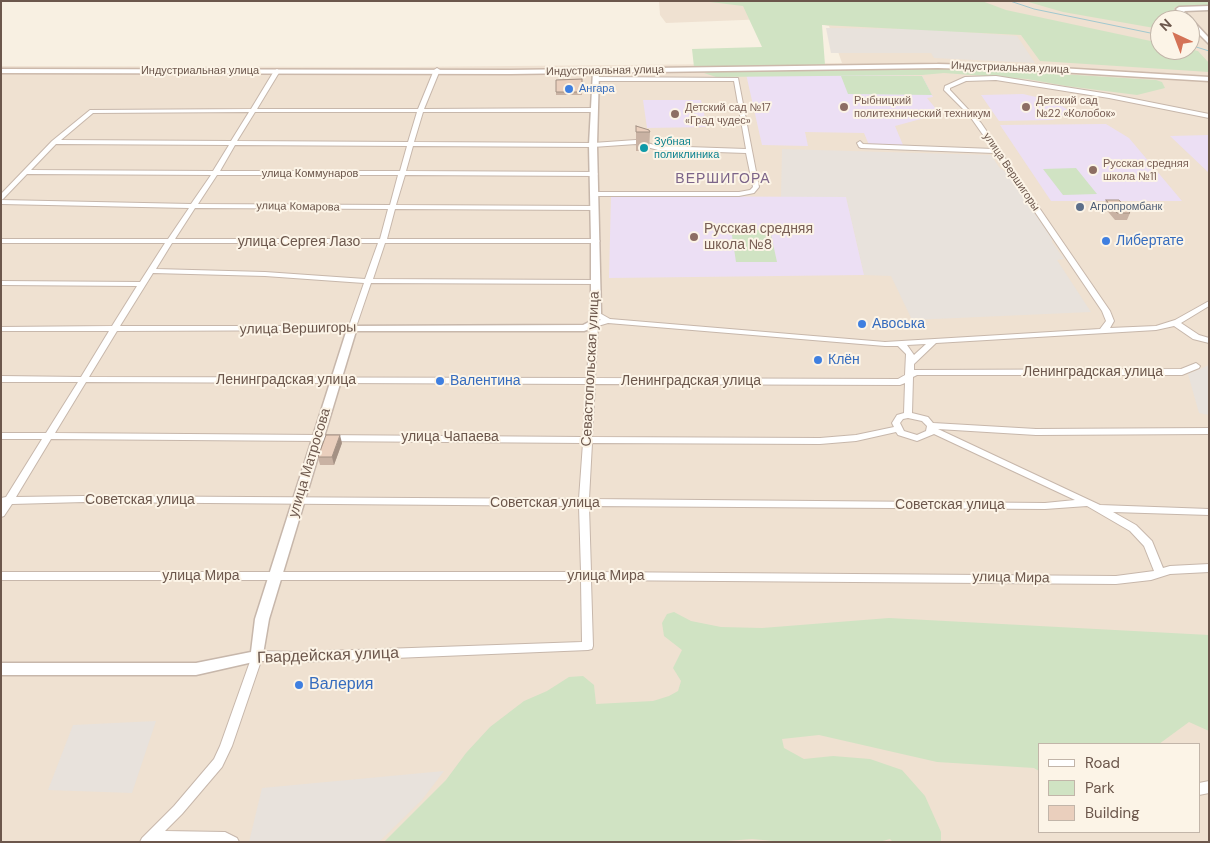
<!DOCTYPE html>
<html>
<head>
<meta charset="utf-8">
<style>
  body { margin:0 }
  #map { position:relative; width:1210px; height:843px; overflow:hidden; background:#f8f0e2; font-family:"DM Sans",sans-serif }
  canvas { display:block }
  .frame { position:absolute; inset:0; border:2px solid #6c574c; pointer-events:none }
  .legend { position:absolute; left:1038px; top:743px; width:162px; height:90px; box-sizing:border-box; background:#fcf4e7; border:1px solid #c2b5a9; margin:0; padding:6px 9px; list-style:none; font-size:15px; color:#6c574c }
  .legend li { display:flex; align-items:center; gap:10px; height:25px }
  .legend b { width:25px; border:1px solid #c2b5a9 }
  .north { position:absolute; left:1150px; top:10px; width:50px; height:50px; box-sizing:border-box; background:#fcf4e7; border:1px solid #c2b5a9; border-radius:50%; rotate:317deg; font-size:14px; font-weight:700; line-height:20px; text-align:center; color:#6c574c }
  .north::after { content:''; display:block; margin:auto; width:18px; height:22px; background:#d47256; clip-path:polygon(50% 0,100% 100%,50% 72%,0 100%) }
</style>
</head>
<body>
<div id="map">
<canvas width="1210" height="843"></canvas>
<div class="frame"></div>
<ul class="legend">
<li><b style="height:6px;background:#fff"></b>Road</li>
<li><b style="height:14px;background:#d0e3c3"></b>Park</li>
<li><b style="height:14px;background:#eacfbd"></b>Building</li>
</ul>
<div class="north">N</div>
</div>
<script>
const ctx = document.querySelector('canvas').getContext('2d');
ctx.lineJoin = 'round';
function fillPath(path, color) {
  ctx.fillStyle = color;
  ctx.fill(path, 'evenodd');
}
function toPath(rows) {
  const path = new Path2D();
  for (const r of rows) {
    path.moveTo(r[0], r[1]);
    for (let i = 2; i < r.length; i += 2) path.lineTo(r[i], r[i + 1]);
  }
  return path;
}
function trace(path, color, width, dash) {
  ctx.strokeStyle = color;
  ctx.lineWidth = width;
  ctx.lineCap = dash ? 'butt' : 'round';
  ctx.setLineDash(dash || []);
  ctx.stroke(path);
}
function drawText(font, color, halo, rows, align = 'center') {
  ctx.font = font + ' "DM Sans",sans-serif';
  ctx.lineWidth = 4;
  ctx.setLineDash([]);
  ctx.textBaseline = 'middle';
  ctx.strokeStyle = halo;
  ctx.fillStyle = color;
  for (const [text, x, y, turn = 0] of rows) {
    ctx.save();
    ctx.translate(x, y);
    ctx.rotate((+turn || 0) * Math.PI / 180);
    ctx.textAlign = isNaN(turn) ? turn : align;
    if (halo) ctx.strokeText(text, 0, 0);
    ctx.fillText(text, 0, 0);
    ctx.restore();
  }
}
const residential = toPath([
  [659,1,1209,1,1209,842,1,842,1,66,403,67,842,63,829,26,794,18,666,23,660,15],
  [1160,20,1190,20,1190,50,1160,50],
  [1039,744,1199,744,1199,832,1039,832]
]);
const industrial = toPath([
  [826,28,927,29,1017,36,1035,63,934,58,931,53,831,53],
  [782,149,991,155,999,167,1007,173,1052,239,1052,242,1064,259,1057,260,1091,312,912,320,891,276,864,275,846,197,781,197],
  [1209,365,1209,415,1199,413,1188,374],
  [156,721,132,793,48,790,73,725],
  [444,771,422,800,379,842,249,842,262,788]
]);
const education = toPath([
  [746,74,922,76,933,97,927,98,942,116,932,116,895,126,903,145,869,145,864,133,805,132,808,146,762,145],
  [1023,94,1054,101,1071,112,1053,120,999,121,981,95],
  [701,100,707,127,647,128,643,100],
  [1106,124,1129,138,1182,201,1051,201,1000,125],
  [1209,135,1209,173,1170,136],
  [611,196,846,197,864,275,609,278]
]);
const green = toPath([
  [702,1,982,1,1006,10,1160,43,1160,50,1190,49,1198,51,1209,63,1209,72,1040,61,1021,35,822,25,825,65,694,67,692,49,762,47,743,6],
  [1025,1,1209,1,1209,7,1175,7,1174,9,1184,20,1160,20,1160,29,1063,12],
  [925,67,981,69,1156,80,1162,82,1165,88,1137,95,1066,86,1027,79,944,73,922,75,716,77,704,73,722,70],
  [841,76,922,76,932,95,848,94],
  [1076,168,1097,194,1063,195,1043,169],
  [731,229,770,230,777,262,736,262],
  [674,612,691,621,721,627,762,628,889,618,1209,635,1209,731,1189,722,1159,744,1039,744,1039,771,1034,768,937,762,819,735,782,739,784,748,804,759,833,756,870,759,902,770,925,796,941,832,941,842,893,842,890,839,879,842,784,842,752,839,713,842,384,842,446,780,466,753,490,727,524,701,547,691,569,677,583,676,594,685,596,704,653,701,669,696,678,691,681,681,673,668,682,650,664,636,662,623,667,614]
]);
const stream = toPath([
  [1010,1,1034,9,1160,35],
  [1190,45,1209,51]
]);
const minor = toPath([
  [437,68,440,70,424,109,594,108,597,110,594,112,423,112,414,142,593,143,636,140,658,146,746,149,734,81,596,81,593,79,596,77,738,78,759,187,754,193,739,196,595,196,592,194,595,192,739,192,750,190,753,187,746,153,658,150,636,144,593,147,413,146,406,171,595,172,598,174,595,176,405,175,396,205,595,206,598,208,595,210,395,209,387,239,596,239,600,241,596,243,385,243,373,279,595,280,599,282,598,284,371,283,355,330,117,331,89,377,587,378,590,324,591,322,601,320,592,313,596,311,610,319,885,342,1100,329,1106,321,1102,311,995,153,861,148,859,147,857,143,860,141,863,144,993,149,969,115,944,90,945,86,965,77,996,76,1109,94,1209,114,1209,118,1109,98,996,80,966,81,950,88,950,90,981,123,1110,311,1114,321,1110,328,1156,326,1175,320,1209,301,1209,306,1181,323,1199,335,1209,338,1209,343,1193,339,1174,326,1156,330,936,343,914,364,914,370,1181,369,1196,363,1200,366,1199,368,1182,375,917,375,913,377,912,413,928,417,933,423,1036,429,1209,428,1209,434,1036,435,938,429,1100,505,1209,509,1209,515,1113,512,1136,525,1152,541,1163,568,1170,566,1209,564,1209,572,1170,574,1151,580,1116,584,591,580,593,646,592,649,588,650,298,662,261,661,232,746,222,767,182,814,165,831,225,832,237,838,239,842,140,842,142,838,174,806,214,759,220,746,253,653,257,651,298,652,582,642,581,580,1,580,1,572,581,572,579,506,84,502,12,504,4,516,1,517,1,498,6,497,42,439,1,439,1,433,46,433,78,382,1,382,1,376,81,377,109,331,1,331,1,327,112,326,137,286,1,285,1,281,140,282,165,243,1,243,1,239,168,239,189,208,1,204,1,200,191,204,211,175,27,174,3,199,1,200,1,194,52,141,90,110,251,109,274,71,277,69,280,71,257,109,418,109,434,70,437,68],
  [249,112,231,141,61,140,93,113,249,112],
  [255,112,417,112,408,142,237,141,255,112],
  [56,144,229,145,213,171,31,170,56,144],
  [235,145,407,146,400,171,220,171,235,145],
  [217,175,398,175,390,205,198,204,217,175],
  [195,208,388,209,380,239,175,239,195,208],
  [172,243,378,243,365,279,265,272,156,269,172,243],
  [153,273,265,276,364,283,349,326,120,326,153,273],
  [608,323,885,346,898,346,906,354,905,375,898,379,595,378,598,326,608,323],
  [926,344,914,355,907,345,926,344],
  [86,382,586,384,583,437,55,433,86,382],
  [905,383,904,413,897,415,892,423,894,427,856,435,820,438,592,437,595,384,900,385,905,383],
  [908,418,922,421,927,426,926,431,917,435,904,431,900,423,903,419,908,418],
  [896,432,898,435,917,441,934,434,1075,500,1045,503,589,499,592,443,820,444,856,441,896,432],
  [51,439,583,443,579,499,84,496,16,497,51,439],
  [589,506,1045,509,1087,506,1130,531,1144,546,1154,571,1116,576,591,572,589,506],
  [1209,781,1209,793,1199,795,1199,783,1209,781]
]);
const tertiary = toPath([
  [1209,6,1209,10,1184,11,1209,38,1209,44,1190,25,1190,20,1186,20,1176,9,1179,7,1209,6],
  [596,69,599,71,597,145,601,313,598,326,584,331,356,331,269,619,262,660,196,675,1,675,1,663,196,663,251,652,255,619,348,326,583,325,589,322,591,313,591,241,589,145,593,71,596,69]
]);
const secondary = toPath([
  [938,64,1043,67,1209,77,1209,81,1043,71,938,68,510,74,1,73,1,69,510,70,938,64]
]);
const wall = toPath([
  [582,79,582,95,556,95,556,80],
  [636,126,650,132,649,151,636,151],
  [1106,200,1130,213,1127,220,1115,220,1104,207],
  [342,443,334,465,320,465,318,457]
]);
const shadedWall = toPath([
  [340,435,342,443,334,465,332,457]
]);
const building = toPath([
  [582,79,582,92,556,92,556,80,582,79],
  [636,126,649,130,650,132,636,132,636,126],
  [1106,200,1119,200,1130,213,1117,213,1106,200],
  [326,435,340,435,332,457,318,457,326,435]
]);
const markers = [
  [569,89,5,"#3f7fe0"],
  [844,107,5,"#8d6e63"],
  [1026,107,5,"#8d6e63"],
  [675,114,5,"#8d6e63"],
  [644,148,5,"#0f9aa8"],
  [1093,170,5,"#8d6e63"],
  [1080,207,5,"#5c6f8a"],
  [694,237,5,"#8d6e63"],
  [1106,241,5,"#3f7fe0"],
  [862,324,5,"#3f7fe0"],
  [818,360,5,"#3f7fe0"],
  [440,381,5,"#3f7fe0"],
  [299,685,5,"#3f7fe0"]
];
const farStreetnames = [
  ["Индустриальная улица",1010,68,2],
  ["Индустриальная улица",200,71],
  ["Индустриальная улица",605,71,-1],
  ["улица Вершигоры",1011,172,56],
  ["улица Коммунаров",310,174],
  ["улица Комарова",298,207,1]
];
const farShopnames = [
  ["Ангара",579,89]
];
const farEducationnames = [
  ["Рыбницкий",854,101],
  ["политехнический техникум",854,114],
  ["Детский сад",1036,101],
  ["№22 «Колобок»",1036,114],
  ["Детский сад №17",685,108],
  ["«Град чудес»",685,121],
  ["Русская средняя",1103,164],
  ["школа №11",1103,177]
];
const farCulturenames = [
  ["Зубная",654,142],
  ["поликлиника",654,155]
];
const farServicenames = [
  ["Агропромбанк",1090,207]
];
const farQuarternames = [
  ["ВЕРШИГОРА",723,179]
];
const educationNames = [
  ["Русская средняя",704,229],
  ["школа №8",704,245]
];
const shopNames = [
  ["Либертате",1116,241],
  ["Авоська",872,324],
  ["Клён",828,360],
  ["Валентина",450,381]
];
const streetNames = [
  ["улица Сергея Лазо",299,242],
  ["улица Вершигоры",298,329,-1],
  ["Севастопольская улица",591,369,-87],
  ["Ленинградская улица",1093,372],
  ["Ленинградская улица",286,380],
  ["Ленинградская улица",691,381],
  ["улица Чапаева",450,437],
  ["улица Матросова",310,463,-73],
  ["Советская улица",140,500],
  ["Советская улица",545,503],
  ["Советская улица",950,505],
  ["улица Мира",201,576],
  ["улица Мира",606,576],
  ["улица Мира",1011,578,1]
];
const nearStreetnames = [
  ["Гвардейская улица",328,656,-2]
];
const nearShopnames = [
  ["Валерия",309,685]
];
fillPath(residential, '#efe1d1');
fillPath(industrial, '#e8e2dc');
fillPath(education, '#ecdff4');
fillPath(green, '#d0e3c3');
trace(stream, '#a1c8cf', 1);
trace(minor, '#c7b7ab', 2);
trace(tertiary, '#c7b7ab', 3);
trace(secondary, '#ccb9ab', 3);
fillPath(minor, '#fff');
fillPath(tertiary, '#fff');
fillPath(secondary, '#fff');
fillPath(wall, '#c9b2a3');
fillPath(shadedWall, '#a49184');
fillPath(building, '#eacfbd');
trace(building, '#a49184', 1);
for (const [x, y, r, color] of markers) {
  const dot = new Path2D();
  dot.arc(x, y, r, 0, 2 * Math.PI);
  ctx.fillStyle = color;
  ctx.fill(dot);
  trace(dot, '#fcf4e7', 2);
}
drawText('11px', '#6c574c', '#fcf4e7', farStreetnames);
drawText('11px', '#366cbe', '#fcf4e7', farShopnames, 'left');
drawText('11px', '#785e54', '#fcf4e7', farEducationnames, 'left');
drawText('11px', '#0d838f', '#fcf4e7', farCulturenames, 'left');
drawText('11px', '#4e5e75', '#fcf4e7', farServicenames, 'left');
ctx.letterSpacing = '1px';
drawText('14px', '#7c6489', '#fcf4e7', farQuarternames);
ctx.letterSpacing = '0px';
drawText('14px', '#785e54', '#fcf4e7', educationNames, 'left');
drawText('14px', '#366cbe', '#fcf4e7', shopNames, 'left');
drawText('14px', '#6c574c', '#fcf4e7', streetNames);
drawText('16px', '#6c574c', '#fcf4e7', nearStreetnames);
drawText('16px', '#366cbe', '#fcf4e7', nearShopnames, 'left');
</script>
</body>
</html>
